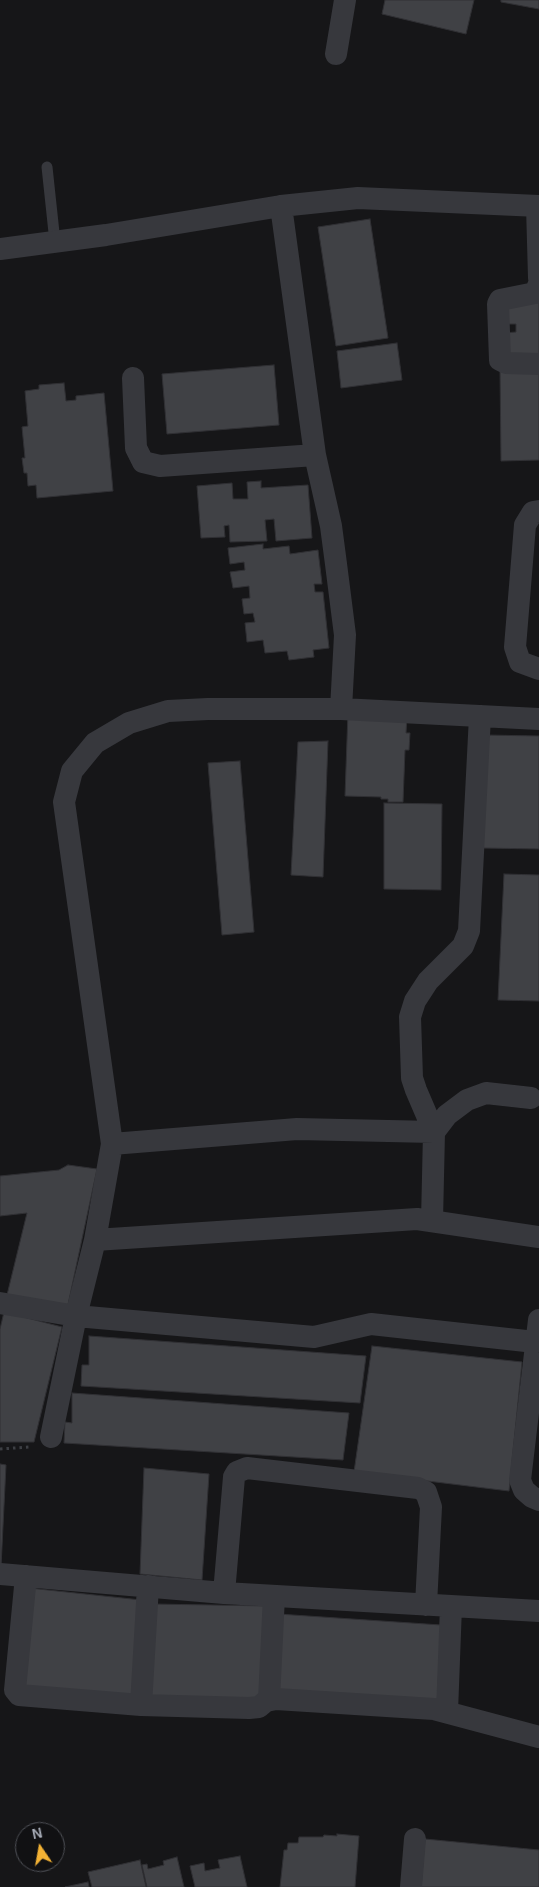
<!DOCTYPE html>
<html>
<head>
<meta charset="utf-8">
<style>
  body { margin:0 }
  #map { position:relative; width:539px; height:1887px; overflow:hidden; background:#161618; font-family:Helvetica,sans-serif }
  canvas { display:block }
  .north { position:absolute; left:15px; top:1822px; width:50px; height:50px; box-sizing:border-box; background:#111113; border:1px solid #4d4f55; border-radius:50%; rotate:348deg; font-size:14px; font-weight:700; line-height:20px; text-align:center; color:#a8adb8 }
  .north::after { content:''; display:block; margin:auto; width:18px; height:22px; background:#f2b134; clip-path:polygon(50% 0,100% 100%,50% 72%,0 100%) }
</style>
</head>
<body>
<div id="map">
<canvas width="539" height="1887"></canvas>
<div class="north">N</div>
</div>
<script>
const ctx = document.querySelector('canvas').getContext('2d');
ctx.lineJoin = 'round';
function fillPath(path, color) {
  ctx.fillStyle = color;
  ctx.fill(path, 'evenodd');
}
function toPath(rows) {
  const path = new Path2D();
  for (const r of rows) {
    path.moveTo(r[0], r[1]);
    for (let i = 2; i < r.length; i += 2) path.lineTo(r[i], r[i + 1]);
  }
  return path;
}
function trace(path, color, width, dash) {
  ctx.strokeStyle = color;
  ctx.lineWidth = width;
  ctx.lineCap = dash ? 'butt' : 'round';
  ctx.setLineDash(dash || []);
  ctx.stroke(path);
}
const building = toPath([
  [385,0,474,0,466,34,382,14,385,0],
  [501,0,539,0,539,9,501,2,501,0],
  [370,219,388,338,336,346,318,227,370,219],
  [539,302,539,360,504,360,503,333,516,332,516,324,501,324,501,308,539,302],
  [397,343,402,380,341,388,337,351,397,343],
  [274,365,279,425,167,434,162,374,274,365],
  [500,369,539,369,539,460,501,461,500,369],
  [64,383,66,401,76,400,76,396,104,393,113,491,37,498,36,485,28,486,27,473,24,473,22,458,25,458,22,427,28,426,25,391,39,389,39,385,64,383],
  [261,481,261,488,308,485,312,538,276,541,274,519,265,520,267,541,230,542,229,525,224,526,225,537,201,538,197,486,232,483,233,499,248,499,247,482,261,481],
  [263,544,263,549,289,546,290,554,318,550,322,584,314,584,315,592,323,592,329,648,313,650,314,657,289,660,287,651,265,653,263,640,247,642,245,623,255,622,253,613,244,614,242,599,250,598,249,586,233,588,230,572,245,570,244,562,230,564,228,548,263,544],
  [348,712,407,715,406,733,410,733,409,750,405,750,403,802,388,802,388,799,381,799,381,797,345,796,348,712],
  [485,735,539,736,539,849,482,848,485,735],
  [328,741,323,877,291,875,298,742,328,741],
  [240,761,254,932,222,935,208,763,240,761],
  [384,803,442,804,441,890,384,889,384,803],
  [504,874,539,875,539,1001,498,1000,504,874],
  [68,1165,97,1169,67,1309,7,1295,27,1213,0,1216,0,1176,59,1170,68,1165],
  [4,1312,62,1327,34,1442,0,1442,0,1329,4,1312],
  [89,1336,366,1356,360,1403,81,1386,82,1365,89,1365,89,1336],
  [372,1346,522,1362,509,1491,354,1472,372,1346],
  [72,1393,349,1413,343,1460,64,1443,65,1422,72,1423,72,1393],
  [0,1464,6,1465,1,1567,0,1567,0,1464],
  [144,1468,209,1474,202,1580,140,1574,144,1468],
  [29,1588,141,1600,135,1697,19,1690,29,1588],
  [152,1604,269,1606,265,1699,149,1697,152,1604],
  [278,1614,441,1625,437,1706,273,1697,278,1614],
  [337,1834,359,1836,355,1887,280,1887,284,1850,287,1850,288,1843,298,1843,299,1837,323,1837,324,1835,337,1836,337,1834],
  [425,1839,539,1850,539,1887,421,1887,425,1839],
  [240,1856,247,1887,195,1887,190,1866,204,1863,205,1871,220,1868,218,1860,240,1856],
  [177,1857,184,1887,147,1887,142,1865,147,1864,148,1869,164,1865,163,1861,177,1857],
  [140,1860,146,1887,92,1887,88,1872,140,1860],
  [88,1882,89,1887,65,1887,88,1882]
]);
const path = toPath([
  [0,1449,29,1447]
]);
const service = toPath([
  [47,167,55,242]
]);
const minor = toPath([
  [336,54,345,0],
  [281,206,315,455,331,526,336,564,345,635,341,709],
  [537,206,539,278],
  [0,249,106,235,281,206,358,198,539,206],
  [539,284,535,293,500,300,498,304,500,360,506,363,539,364],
  [133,378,136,448,143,462,160,466,315,455],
  [539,511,533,512,525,525,515,647,520,662,539,669],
  [434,1132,297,1129,112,1144,64,802,72,771,95,743,129,723,168,711,208,709,341,709,539,719],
  [434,1132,447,1115,467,1100,486,1093,531,1098],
  [112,1144,95,1240,76,1316,314,1337,371,1324,535,1342],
  [432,1221,434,1132,416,1090,412,1078,410,1017,415,1001,428,981,463,946,469,931,480,716],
  [95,1240,417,1219,539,1237],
  [0,1303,76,1316,51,1437],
  [539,1320,520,1480,524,1490,532,1497,539,1500],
  [0,1574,224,1593,539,1611],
  [26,1576,15,1690,19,1695,141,1705,249,1708,259,1707,266,1701,276,1699,434,1709,539,1737],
  [224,1593,234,1477,237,1472,247,1468,418,1488,426,1492,431,1507,426,1605],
  [269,1700,274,1596],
  [141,1705,148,1586],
  [447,1712,451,1606],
  [411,1887,415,1839]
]);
fillPath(building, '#404145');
trace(building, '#303034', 1);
trace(path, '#3d3f44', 3, [2.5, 4]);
trace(service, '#37383d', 11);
trace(minor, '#37383d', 22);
</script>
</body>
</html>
